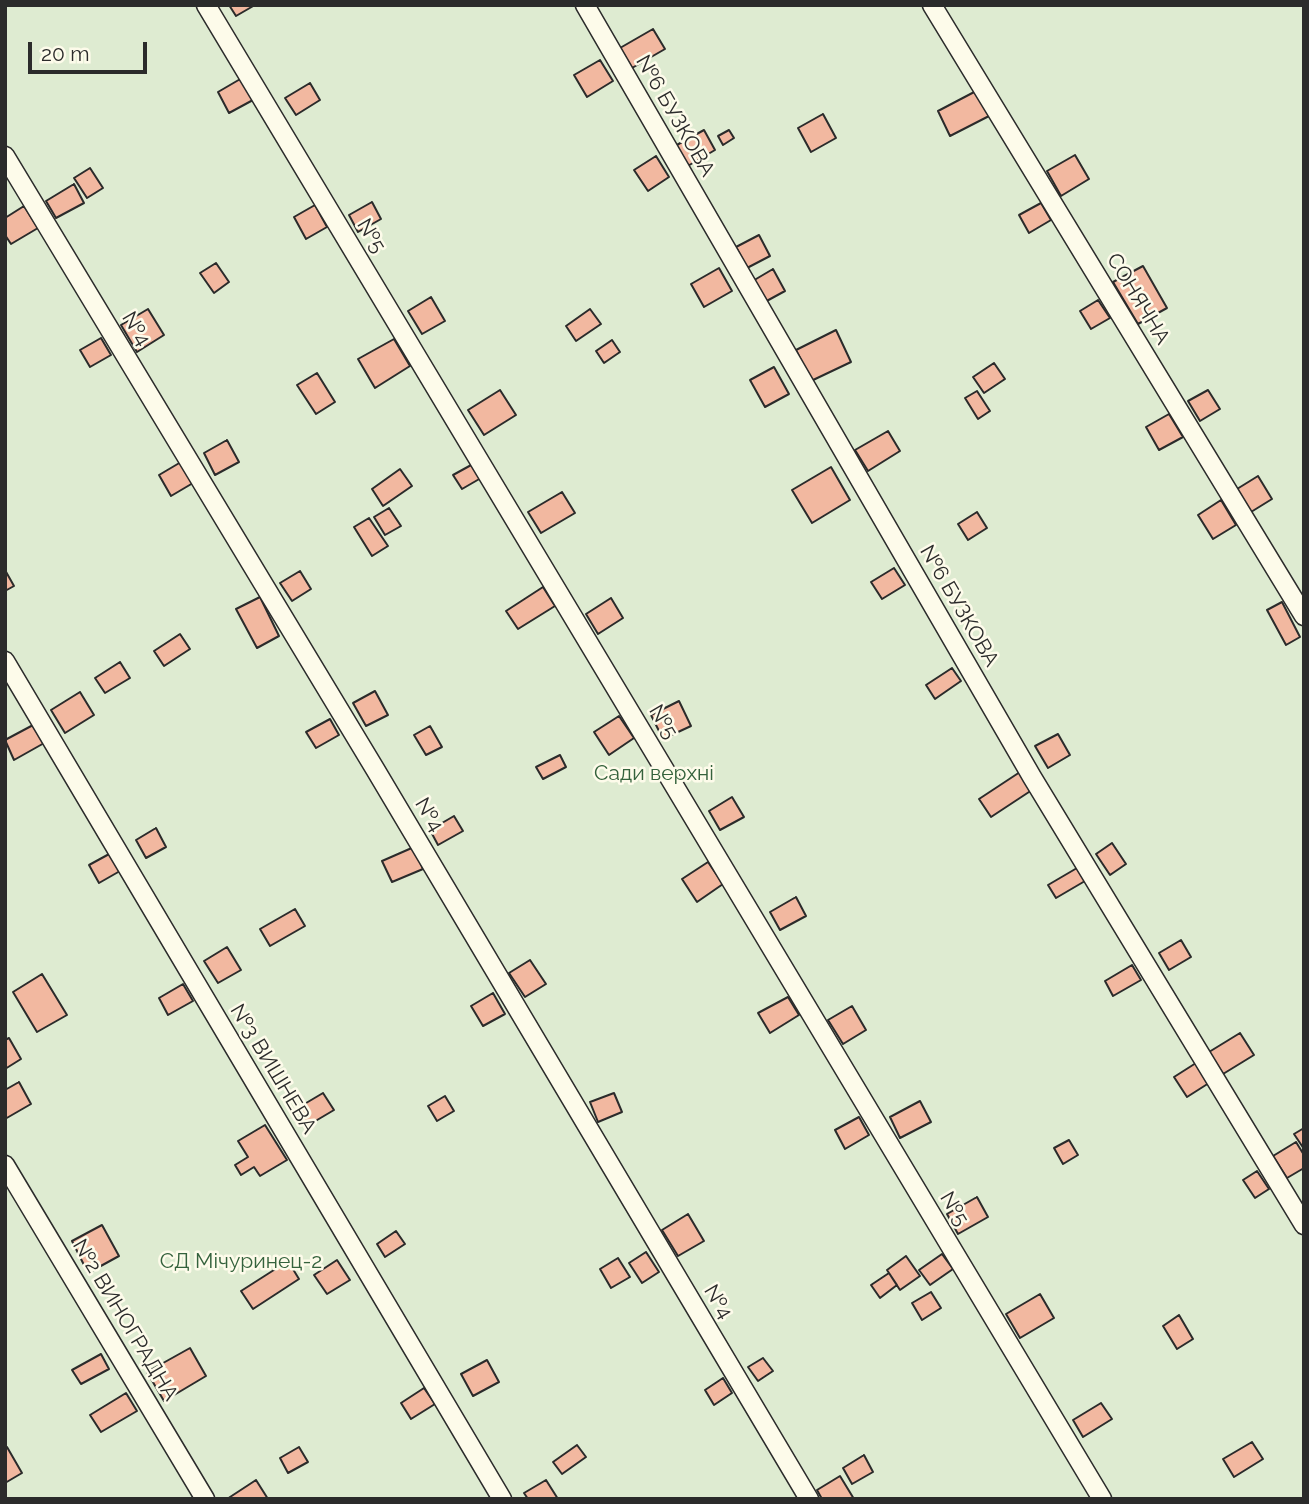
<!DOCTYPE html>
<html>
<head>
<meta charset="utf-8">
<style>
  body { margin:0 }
  #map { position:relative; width:1309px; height:1504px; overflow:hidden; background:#fdfbea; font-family:Raleway,sans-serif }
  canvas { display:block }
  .frame { position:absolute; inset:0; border:7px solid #2b2b2b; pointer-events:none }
  .scale { position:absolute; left:28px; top:42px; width:119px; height:32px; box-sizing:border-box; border:4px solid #2b2b2b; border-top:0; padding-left:9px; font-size:21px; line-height:24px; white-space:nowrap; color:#2b2b2b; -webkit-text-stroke:5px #fdfbea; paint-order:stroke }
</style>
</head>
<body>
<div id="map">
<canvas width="1309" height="1504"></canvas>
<div class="frame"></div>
<div class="scale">20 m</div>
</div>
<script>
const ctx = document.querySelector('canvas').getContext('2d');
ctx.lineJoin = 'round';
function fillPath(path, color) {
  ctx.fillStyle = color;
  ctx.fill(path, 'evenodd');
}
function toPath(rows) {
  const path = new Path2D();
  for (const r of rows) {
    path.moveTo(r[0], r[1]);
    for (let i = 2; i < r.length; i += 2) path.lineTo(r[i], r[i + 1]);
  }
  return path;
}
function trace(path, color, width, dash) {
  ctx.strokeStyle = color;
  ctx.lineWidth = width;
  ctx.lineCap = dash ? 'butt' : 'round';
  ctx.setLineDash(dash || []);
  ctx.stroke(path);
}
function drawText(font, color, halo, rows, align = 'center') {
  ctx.font = font + ' Raleway,sans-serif';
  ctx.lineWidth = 5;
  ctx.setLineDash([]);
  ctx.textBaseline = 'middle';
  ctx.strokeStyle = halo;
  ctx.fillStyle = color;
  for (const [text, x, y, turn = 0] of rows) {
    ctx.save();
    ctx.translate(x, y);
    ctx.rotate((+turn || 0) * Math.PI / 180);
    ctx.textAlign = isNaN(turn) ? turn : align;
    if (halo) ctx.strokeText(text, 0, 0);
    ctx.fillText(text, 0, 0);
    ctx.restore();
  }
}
const green = toPath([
  [5,5,1304,5,1304,1499,5,1499,5,5]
]);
const building = toPath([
  [229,5,255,5,236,16,229,5],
  [653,29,665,49,632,68,620,48,653,29],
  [600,60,613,81,587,97,574,75,600,60],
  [242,78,253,100,229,113,218,92,242,78],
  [310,83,320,100,296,115,285,98,310,83],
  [978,90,991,115,950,136,938,111,978,90],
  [823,114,836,138,811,152,798,128,823,114],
  [704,130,715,150,686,167,675,146,704,130],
  [729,130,734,138,723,145,718,136,729,130],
  [1075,155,1089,179,1061,196,1047,171,1075,155],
  [656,156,669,177,648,191,634,170,656,156],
  [90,168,103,188,87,198,74,178,90,168],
  [74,184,84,203,56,218,46,201,74,184],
  [372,202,381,219,358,232,349,215,372,202],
  [1041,203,1051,220,1029,233,1019,215,1041,203],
  [315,205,327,227,306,239,294,217,315,205],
  [24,206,38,228,11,244,5,235,5,218,24,206],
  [759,235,770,256,747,268,736,247,759,235],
  [216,263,229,282,214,293,200,273,216,263],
  [1143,266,1167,308,1138,324,1113,282,1143,266],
  [719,268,732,291,704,307,691,284,719,268],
  [773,269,785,291,763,303,751,282,773,269],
  [431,297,445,321,422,334,408,311,431,297],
  [1098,300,1110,318,1091,329,1080,311,1098,300],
  [148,309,164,335,137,352,121,325,148,309],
  [590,309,601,324,576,341,566,326,590,309],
  [836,330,851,362,811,381,796,350,836,330],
  [101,338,111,355,90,367,80,350,101,338],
  [394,339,410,366,375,388,358,359,394,339],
  [612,340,620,352,604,363,596,351,612,340],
  [994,363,1005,379,984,393,973,377,994,363],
  [774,367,789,394,765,407,750,380,774,367],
  [317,373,335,402,316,414,297,385,317,373],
  [500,390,516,415,484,435,468,410,500,390],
  [1208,390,1220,409,1200,421,1188,401,1208,390],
  [977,391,990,411,978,419,965,398,977,391],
  [1169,414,1183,437,1159,450,1146,427,1169,414],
  [888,431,900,451,868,471,855,450,888,431],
  [227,440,239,462,215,475,204,453,227,440],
  [181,462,193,483,171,496,159,475,181,462],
  [473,464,481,478,462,489,453,475,473,464],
  [831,467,850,500,812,523,792,490,831,467],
  [400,469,412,486,383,506,372,489,400,469],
  [1258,476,1272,499,1251,512,1237,489,1258,476],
  [562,492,575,513,541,533,528,512,562,492],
  [1221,500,1236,525,1213,539,1198,515,1221,500],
  [389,508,401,526,385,535,374,517,389,508],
  [977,512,987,528,968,540,958,524,977,512],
  [369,518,388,546,372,556,354,527,369,518],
  [894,568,905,585,882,599,871,582,894,568],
  [5,570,14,586,5,591,5,570],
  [300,571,311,589,292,601,280,583,300,571],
  [543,587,555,606,518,629,506,611,543,587],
  [260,597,279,636,257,648,236,609,260,597],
  [611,598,623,618,598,634,586,614,611,598],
  [1282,602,1300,637,1286,645,1267,610,1282,602],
  [180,634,190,649,164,666,154,651,180,634],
  [120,662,130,678,105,693,95,678,120,662],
  [952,668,961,681,935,699,926,685,952,668],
  [375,691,388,715,366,726,353,703,375,691],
  [80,692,94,715,65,733,51,710,80,692],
  [679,701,691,726,663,739,651,715,679,701],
  [619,716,634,738,609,755,594,732,619,716],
  [330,719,339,735,316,748,306,732,330,719],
  [35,724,46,742,14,760,5,740,35,724],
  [430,726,442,747,426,755,414,735,430,726],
  [1058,734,1070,755,1048,768,1035,746,1058,734],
  [560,755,566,767,543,779,536,767,560,755],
  [1020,772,1032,790,991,817,979,799,1020,772],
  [732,797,744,817,720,830,709,811,732,797],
  [454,816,463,831,438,845,430,830,454,816],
  [156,828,166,847,146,858,136,840,156,828],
  [1112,843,1126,864,1110,875,1096,854,1112,843],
  [414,847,423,869,392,882,382,861,414,847],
  [111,853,120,871,99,883,89,865,111,853],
  [708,862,723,884,697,902,682,879,708,862],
  [1077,868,1085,881,1056,898,1048,885,1077,868],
  [796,897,806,916,780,930,770,912,796,897],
  [295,909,305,926,270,946,260,929,295,909],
  [1181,940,1191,957,1169,970,1159,953,1181,940],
  [227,947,241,970,218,983,204,961,227,947],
  [530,960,546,984,525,997,509,973,530,960],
  [1132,965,1141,980,1113,996,1105,981,1132,965],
  [42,974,67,1015,37,1032,13,992,42,974],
  [183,984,193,1001,168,1015,159,998,183,984],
  [493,993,505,1014,483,1026,471,1006,493,993],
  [788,997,799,1015,770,1033,758,1013,788,997],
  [852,1006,866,1030,843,1044,828,1020,852,1006],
  [1240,1033,1254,1055,1223,1074,1209,1052,1240,1033],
  [9,1038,21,1059,5,1069,5,1040,9,1038],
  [1196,1063,1209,1083,1187,1097,1174,1077,1196,1063],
  [19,1082,31,1104,5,1119,5,1090,19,1082],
  [323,1093,334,1110,307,1126,296,1109,323,1093],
  [614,1093,622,1112,598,1122,590,1102,614,1093],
  [445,1096,454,1111,437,1121,428,1106,445,1096],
  [920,1101,931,1122,900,1138,890,1117,920,1101],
  [859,1117,869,1135,845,1149,835,1130,859,1117],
  [265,1125,287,1160,260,1176,254,1167,241,1175,235,1165,248,1157,238,1141,265,1125],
  [1304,1128,1304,1149,1294,1134,1304,1128],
  [1069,1140,1078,1155,1063,1164,1054,1148,1069,1140],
  [1296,1142,1304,1155,1304,1168,1287,1178,1273,1156,1296,1142],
  [1257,1171,1269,1189,1255,1198,1243,1180,1257,1171],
  [977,1197,988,1217,958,1234,947,1214,977,1197],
  [688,1214,704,1241,678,1256,662,1230,688,1214],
  [102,1225,119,1256,88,1273,72,1241,102,1225],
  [396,1231,405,1244,385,1257,377,1244,396,1231],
  [646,1252,659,1272,642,1283,629,1263,646,1252],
  [942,1254,953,1269,930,1285,919,1270,942,1254],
  [906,1256,920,1276,900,1290,887,1270,906,1256],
  [618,1258,630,1277,611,1288,600,1269,618,1258],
  [337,1260,350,1280,327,1294,314,1275,337,1260],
  [288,1261,299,1279,253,1309,241,1291,288,1261],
  [889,1273,897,1285,880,1298,871,1285,889,1273],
  [931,1292,941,1308,922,1320,912,1303,931,1292],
  [1040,1294,1054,1318,1020,1338,1006,1314,1040,1294],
  [1179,1315,1193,1339,1177,1349,1163,1326,1179,1315],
  [190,1348,206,1376,164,1401,147,1372,190,1348],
  [101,1354,109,1369,81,1384,72,1370,101,1354],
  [763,1358,773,1371,758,1381,748,1367,763,1358],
  [487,1360,499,1382,473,1396,461,1374,487,1360],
  [723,1378,732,1393,714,1405,705,1390,723,1378],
  [424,1388,435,1404,411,1419,401,1403,424,1388],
  [126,1393,137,1411,101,1432,90,1415,126,1393],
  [1101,1403,1112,1419,1083,1437,1073,1420,1101,1403],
  [1252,1442,1263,1459,1234,1477,1223,1459,1252,1442],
  [577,1445,586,1457,562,1474,553,1462,577,1445],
  [7,1447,22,1473,5,1483,5,1448,7,1447],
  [299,1447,308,1462,288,1473,280,1458,299,1447],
  [864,1455,873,1472,852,1484,843,1468,864,1455],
  [840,1476,854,1499,822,1499,817,1490,840,1476],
  [256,1480,268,1499,227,1499,256,1480],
  [546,1480,558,1499,528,1499,524,1493,546,1480]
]);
const service = toPath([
  [206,5,1102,1499],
  [585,5,1032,777,1304,1225],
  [932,5,1304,616],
  [5,156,375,769,809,1499],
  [5,661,502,1499],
  [5,1165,205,1499]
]);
const streetNames = [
  ["№6 БУЗКОВА",675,116,60],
  ["№5",371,236,59],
  ["СОНЯЧНА",1138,299,59],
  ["№4",136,329,59],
  ["№6 БУЗКОВА",959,606,60],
  ["№5",663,722,59],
  ["№4",429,815,59],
  ["№3 ВИШНЕВА",273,1069,59],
  ["№5",954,1209,59],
  ["№4",718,1302,59],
  ["№2 ВИНОГРАДНА",125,1320,59]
];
const parkNames = [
  ["Сади верхні",654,774],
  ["СД Мічуринец-2",241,1262]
];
fillPath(green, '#deebd1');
trace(green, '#74746e', 2);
fillPath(building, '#f2b8a0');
trace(building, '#2b2b2b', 2);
trace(service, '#2b2b2b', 21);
trace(service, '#fdfbea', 18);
drawText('21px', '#2b2b2b', '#fdfbea', streetNames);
drawText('21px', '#34623c', '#fdfbea', parkNames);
</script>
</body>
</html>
